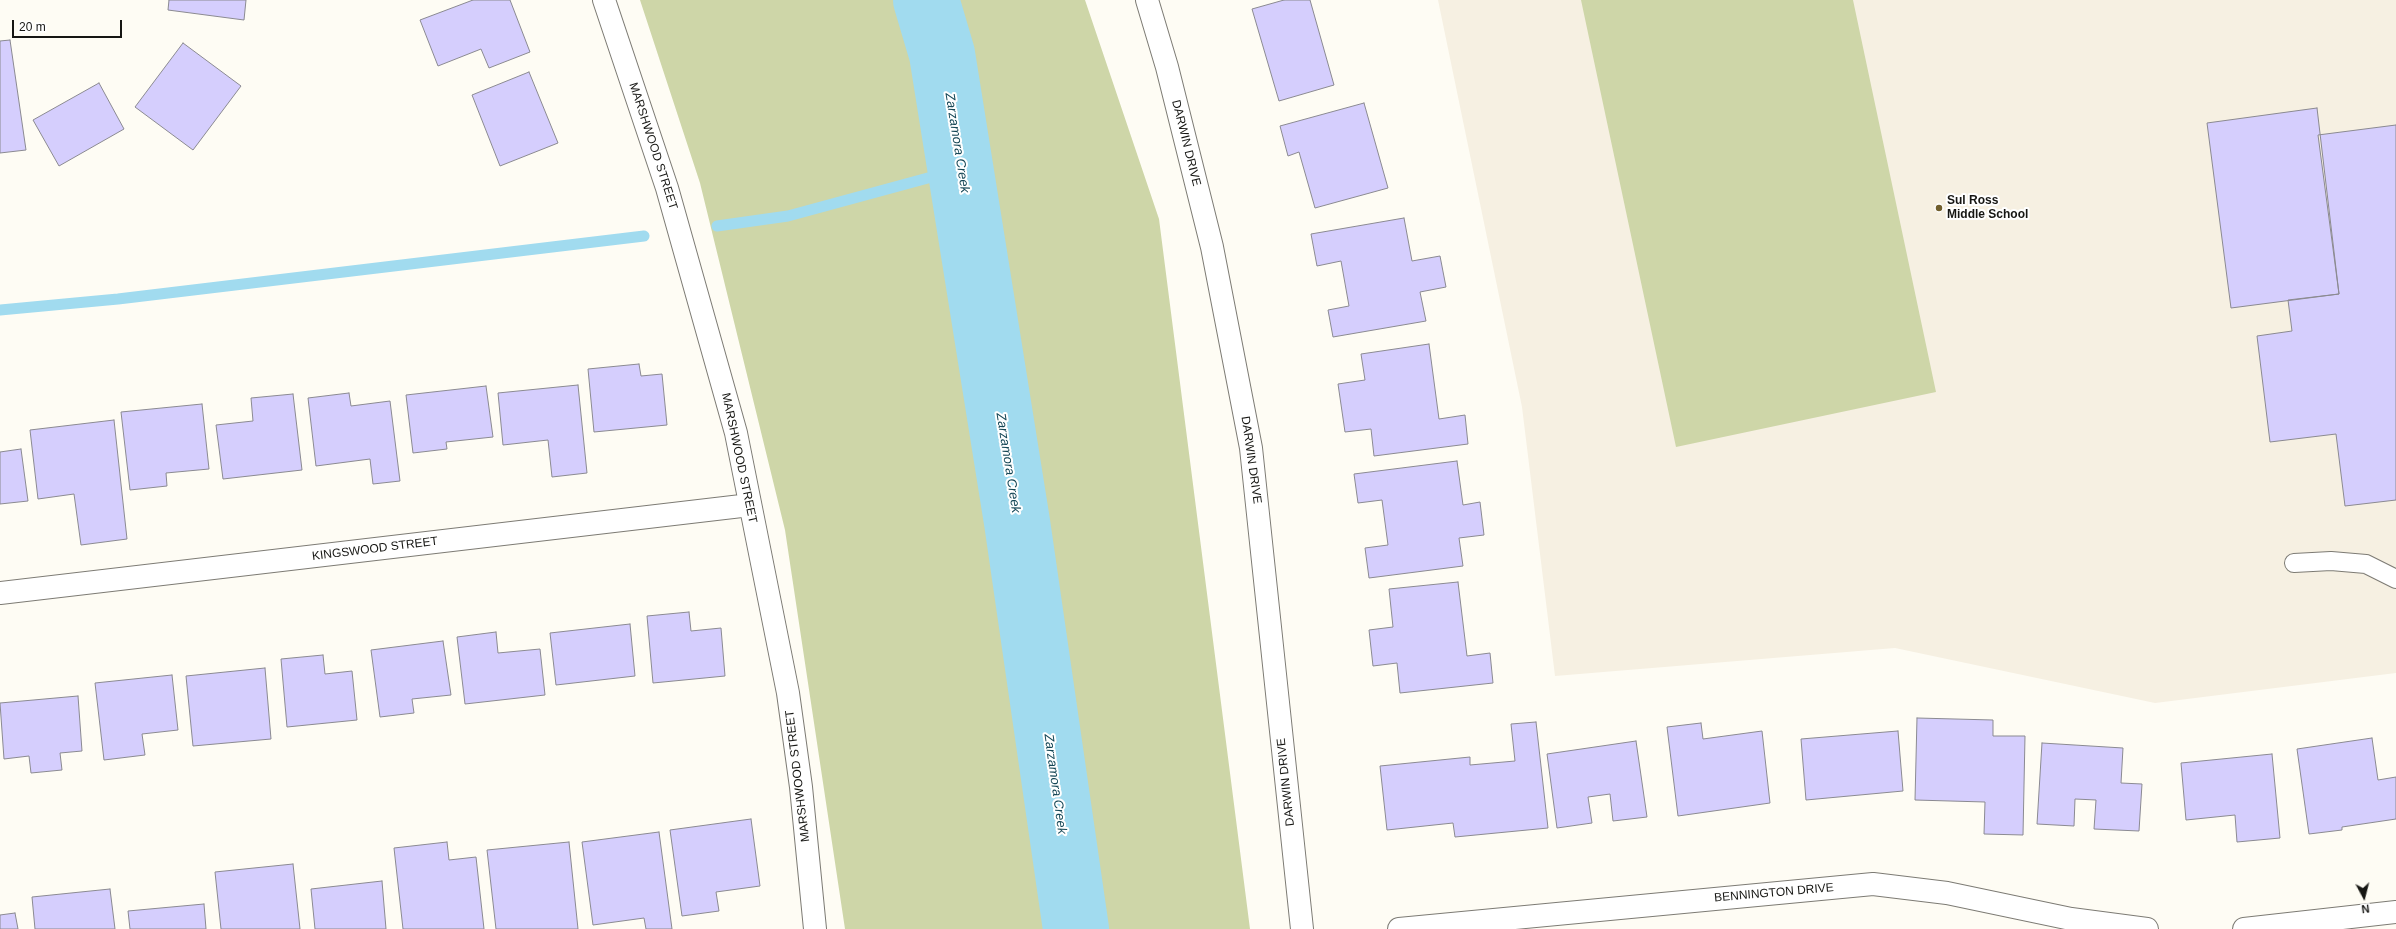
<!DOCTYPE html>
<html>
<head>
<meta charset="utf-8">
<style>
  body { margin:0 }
  #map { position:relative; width:2396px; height:929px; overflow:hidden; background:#fefcf4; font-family:Helvetica,sans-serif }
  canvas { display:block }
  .north { position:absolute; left:2344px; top:877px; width:40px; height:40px; -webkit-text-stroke:3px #fff; paint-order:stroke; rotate:173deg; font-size:11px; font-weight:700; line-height:16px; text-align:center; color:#161613 }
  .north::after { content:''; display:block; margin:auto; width:14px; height:18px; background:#161613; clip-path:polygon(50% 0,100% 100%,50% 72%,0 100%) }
  .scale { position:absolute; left:12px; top:20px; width:110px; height:18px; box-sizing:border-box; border:2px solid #161613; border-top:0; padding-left:5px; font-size:12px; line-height:14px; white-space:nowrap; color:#161613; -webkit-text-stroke:3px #fff; paint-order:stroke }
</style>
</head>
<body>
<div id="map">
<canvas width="2396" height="929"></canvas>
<div class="north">N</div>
<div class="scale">20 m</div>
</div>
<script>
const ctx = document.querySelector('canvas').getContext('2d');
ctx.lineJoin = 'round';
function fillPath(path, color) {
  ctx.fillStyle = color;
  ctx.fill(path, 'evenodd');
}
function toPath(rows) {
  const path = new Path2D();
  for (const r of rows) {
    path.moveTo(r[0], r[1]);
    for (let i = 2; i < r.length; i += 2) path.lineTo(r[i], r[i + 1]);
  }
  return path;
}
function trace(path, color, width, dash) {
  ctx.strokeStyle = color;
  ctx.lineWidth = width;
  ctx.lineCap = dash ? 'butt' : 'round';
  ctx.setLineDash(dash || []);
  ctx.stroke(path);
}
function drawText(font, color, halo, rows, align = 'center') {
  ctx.font = font + ' Helvetica,sans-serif';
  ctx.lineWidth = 4;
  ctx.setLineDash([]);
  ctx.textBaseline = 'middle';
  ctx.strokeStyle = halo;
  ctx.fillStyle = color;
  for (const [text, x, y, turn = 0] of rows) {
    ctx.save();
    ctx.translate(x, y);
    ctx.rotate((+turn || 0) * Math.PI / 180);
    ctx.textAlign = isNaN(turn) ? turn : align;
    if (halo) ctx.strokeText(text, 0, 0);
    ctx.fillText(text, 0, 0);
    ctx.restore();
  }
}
const built = toPath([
  [1438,0,2396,0,2396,673,2155,703,1895,648,1555,676,1522,407]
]);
const green = toPath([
  [640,0,1085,0,1159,219,1250,929,845,929,785,530,700,183],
  [1581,0,1853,0,1936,392,1676,447]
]);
const stream = toPath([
  [717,226,788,216,961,169],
  [0,310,118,299,644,236]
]);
const river = toPath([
  [926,0,942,54,1017,522,1076,929]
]);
const building = toPath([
  [169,0,246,0,244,20,168,10,169,0],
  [473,0,510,0,530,52,489,68,481,49,438,66,420,20,473,0],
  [1284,0,1310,0,1334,85,1279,101,1252,9,1284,0],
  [10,40,26,150,0,153,0,41,10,40],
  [183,43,241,86,193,150,135,107,183,43],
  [529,72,558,143,500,166,472,95,529,72],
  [99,83,124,129,59,166,33,120,99,83],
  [1364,103,1388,188,1315,208,1299,152,1288,156,1280,126,1364,103],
  [2317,108,2339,294,2231,308,2207,123,2317,108],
  [2396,125,2396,500,2345,506,2336,434,2270,442,2257,336,2292,331,2288,300,2339,294,2318,135,2396,125],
  [1404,218,1412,261,1440,256,1446,287,1420,292,1426,321,1333,337,1328,310,1349,306,1341,261,1317,266,1311,234,1404,218],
  [1429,344,1439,419,1465,415,1468,444,1374,456,1371,429,1345,432,1338,384,1365,380,1361,354,1429,344],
  [639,364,641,376,662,374,667,425,594,432,588,369,639,364],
  [578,385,587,473,552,477,548,440,503,445,498,393,578,385],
  [486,386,493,437,446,442,447,449,413,453,406,395,486,386],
  [349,393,351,406,390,401,400,481,373,484,370,459,316,466,308,398,349,393],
  [293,394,302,470,223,479,216,425,253,421,251,398,293,394],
  [202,404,209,469,166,473,167,486,130,490,121,412,202,404],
  [114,420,127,539,81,545,74,494,38,499,30,430,114,420],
  [21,449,28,501,0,504,0,452,21,449],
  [1457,461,1463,505,1480,502,1484,535,1459,538,1463,566,1369,578,1365,548,1388,545,1382,500,1358,503,1354,474,1457,461],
  [1458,582,1467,656,1490,653,1493,683,1400,693,1397,663,1373,666,1369,630,1393,627,1389,589,1458,582],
  [689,612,691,631,721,628,725,676,653,683,647,616,689,612],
  [630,624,635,676,556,685,550,633,630,624],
  [496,632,498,653,540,649,545,695,465,704,457,637,496,632],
  [443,641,451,695,412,699,414,713,380,717,371,650,443,641],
  [323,655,325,674,352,671,357,720,287,727,281,659,323,655],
  [265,668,271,739,193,746,186,676,265,668],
  [172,675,178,730,142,734,145,755,104,760,95,683,172,675],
  [78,696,82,751,60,753,62,770,31,773,29,756,4,759,0,703,78,696],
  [1917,718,1993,720,1993,736,2025,736,2023,835,1984,834,1985,802,1915,800,1917,718],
  [1536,722,1548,828,1455,837,1453,823,1387,830,1380,766,1470,757,1470,765,1515,761,1511,724,1536,722],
  [1701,723,1703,739,1762,731,1770,803,1678,816,1667,727,1701,723],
  [1898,731,1903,791,1806,800,1801,739,1898,731],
  [2372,738,2378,780,2396,777,2396,819,2342,827,2342,830,2309,834,2297,749,2372,738],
  [1636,741,1647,817,1613,821,1610,794,1588,797,1592,823,1557,828,1547,754,1636,741],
  [2042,743,2123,748,2121,783,2142,784,2139,831,2094,829,2096,800,2075,799,2074,826,2037,824,2042,743],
  [2272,754,2280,838,2237,842,2235,815,2186,820,2181,763,2272,754],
  [751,819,760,886,716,892,719,911,682,916,670,830,751,819],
  [659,832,672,929,646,929,644,918,593,925,582,842,659,832],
  [447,842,449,860,476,857,484,929,403,929,394,848,447,842],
  [569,842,578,929,496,929,487,850,569,842],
  [293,864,300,929,221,929,215,872,293,864],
  [382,881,386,929,315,929,311,889,382,881],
  [110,889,115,929,35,929,32,897,110,889],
  [204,904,206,929,130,929,128,911,204,904],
  [15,913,18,929,0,929,0,915,15,913]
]);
const lane = toPath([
  [2294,563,2331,561,2366,564,2396,579]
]);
const street = toPath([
  [604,0,667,188,736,433,788,693,801,787,815,929],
  [1147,0,1167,67,1212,247,1251,448,1302,929],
  [0,593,750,505],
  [1399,929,1873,884,1947,893,2071,919,2147,929],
  [2244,929,2396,912]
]);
const markers = [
  [1939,208,4,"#705e2c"]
];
const streetNames = [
  ["DARWIN DRIVE",1186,143,76],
  ["MARSHWOOD STREET",653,146,72],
  ["MARSHWOOD STREET",739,458,78],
  ["DARWIN DRIVE",1251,460,82],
  ["KINGSWOOD STREET",375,549,-7],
  ["MARSHWOOD STREET",798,776,-97],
  ["DARWIN DRIVE",1286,782,-96],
  ["BENNINGTON DRIVE",1774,893,-5]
];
const poiNames = [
  ["Sul Ross",1947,201],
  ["Middle School",1947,215]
];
const waterNames = [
  ["Zarzamora Creek",957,143,81],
  ["Zarzamora Creek",1008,463,81],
  ["Zarzamora Creek",1055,784,82]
];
fillPath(built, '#f6f0e2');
fillPath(green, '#ced6a8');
trace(stream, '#a1dbef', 11);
trace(river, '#a1dbef', 66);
fillPath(building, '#d5cefd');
trace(building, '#8b8a91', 1);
trace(lane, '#7d7b74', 20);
trace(street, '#7d7b74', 24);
trace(lane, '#fff', 18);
trace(street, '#fff', 22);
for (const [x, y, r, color] of markers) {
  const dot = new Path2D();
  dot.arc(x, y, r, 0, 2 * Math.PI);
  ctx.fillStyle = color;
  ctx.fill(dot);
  trace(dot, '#fff', 1.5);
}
drawText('12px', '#161613', '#fff', streetNames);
drawText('bold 12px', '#161613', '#fff', poiNames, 'left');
drawText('italic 13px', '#144655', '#fff', waterNames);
</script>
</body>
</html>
